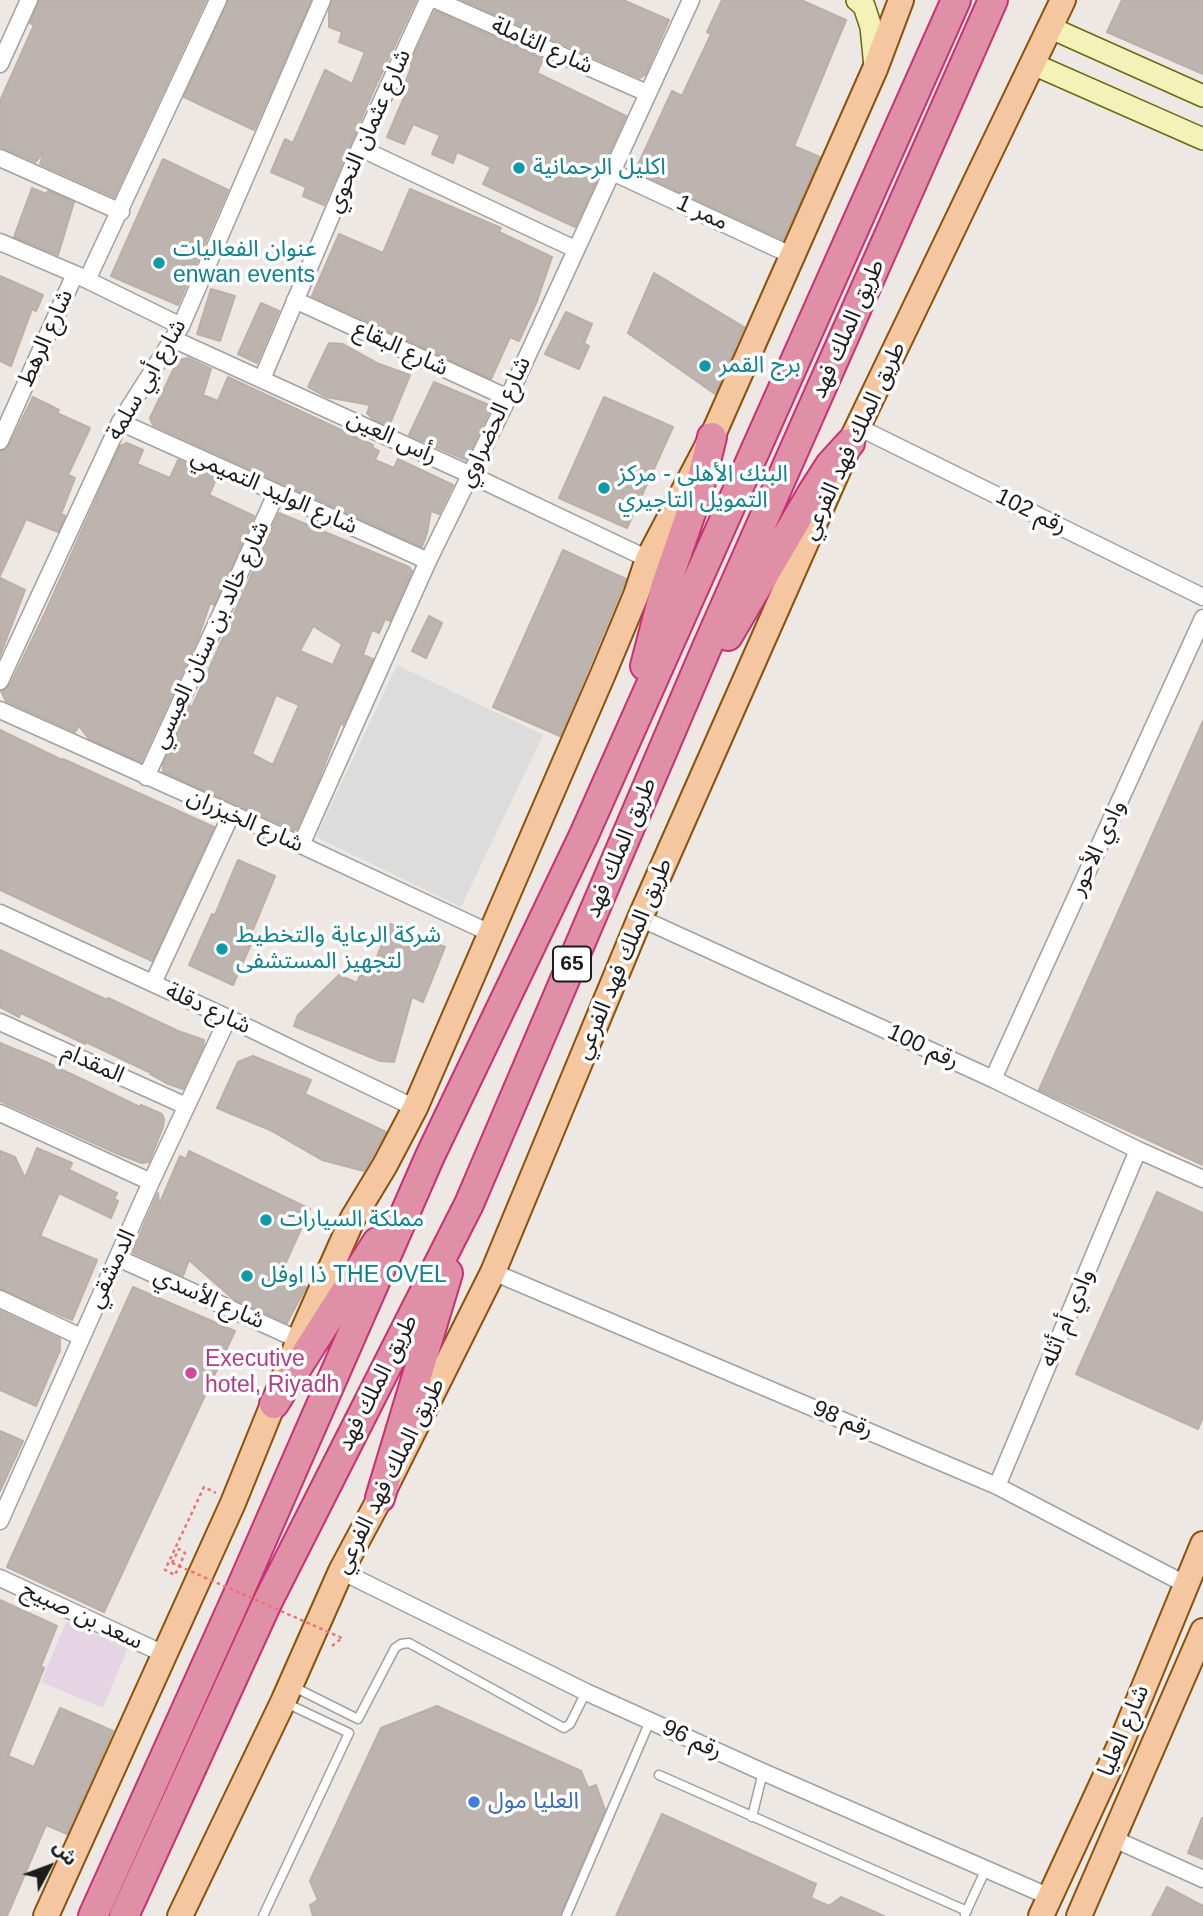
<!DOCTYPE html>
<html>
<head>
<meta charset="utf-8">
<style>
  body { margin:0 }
  #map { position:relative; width:1203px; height:1916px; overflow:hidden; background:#ede8e3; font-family:Arial,"Noto Sans Arabic",sans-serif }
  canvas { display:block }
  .north { position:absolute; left:14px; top:1832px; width:70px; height:70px; -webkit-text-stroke:5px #fff; paint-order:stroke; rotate:49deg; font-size:19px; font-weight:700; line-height:28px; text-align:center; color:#1c1c1c }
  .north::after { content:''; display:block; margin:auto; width:24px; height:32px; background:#1c1c1c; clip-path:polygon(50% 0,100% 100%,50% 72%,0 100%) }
</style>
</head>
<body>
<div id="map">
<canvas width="1203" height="1916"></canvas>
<div class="north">ش</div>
</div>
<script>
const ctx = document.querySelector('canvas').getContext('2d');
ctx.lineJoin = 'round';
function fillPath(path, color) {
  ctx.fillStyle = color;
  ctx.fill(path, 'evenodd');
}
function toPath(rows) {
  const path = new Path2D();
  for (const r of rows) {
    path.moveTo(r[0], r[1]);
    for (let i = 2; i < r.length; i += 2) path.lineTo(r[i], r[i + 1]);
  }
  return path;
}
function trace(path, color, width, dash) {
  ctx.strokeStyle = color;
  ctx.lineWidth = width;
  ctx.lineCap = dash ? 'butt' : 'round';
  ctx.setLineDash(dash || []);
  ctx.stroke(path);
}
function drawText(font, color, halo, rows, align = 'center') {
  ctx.font = font + ' Arial,"Noto Sans Arabic",sans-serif';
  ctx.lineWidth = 7;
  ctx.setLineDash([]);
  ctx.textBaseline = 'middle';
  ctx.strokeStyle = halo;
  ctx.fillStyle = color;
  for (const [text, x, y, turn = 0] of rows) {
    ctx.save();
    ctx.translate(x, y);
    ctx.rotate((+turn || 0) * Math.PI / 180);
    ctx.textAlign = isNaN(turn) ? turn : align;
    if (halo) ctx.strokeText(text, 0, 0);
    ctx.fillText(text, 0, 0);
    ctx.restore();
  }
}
const industrial = toPath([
  [66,1622,128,1648,103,1708,41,1682]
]);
const parking = toPath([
  [397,665,543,735,461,907,316,837]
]);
const building = toPath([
  [39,0,206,0,114,197,40,164,44,151,36,162,0,147,0,101,34,25,30,23,39,0],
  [228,0,311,0,254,130,184,97,228,0],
  [332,0,416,0,371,96,324,205,303,196,306,187,271,172,285,139,293,143,325,70,352,84,365,52,339,42,342,32,329,27,329,9,332,0],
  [462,0,623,0,669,20,645,75,640,78,462,0],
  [722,0,801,0,846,20,794,146,820,157,783,240,637,172,637,167,672,91,682,96,711,34,707,32,722,0],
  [1122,0,1203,0,1203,74,1107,32,1122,0],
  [435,11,543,59,537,73,626,116,605,162,600,167,600,173,575,227,483,184,491,167,457,152,453,163,432,154,440,135,413,124,404,144,387,137,408,88,404,86,412,65,410,64,435,11],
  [163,159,228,190,178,305,111,276,163,159],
  [32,188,46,194,48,191,74,202,58,255,14,237,32,188],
  [410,189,501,228,499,232,552,257,537,301,519,341,510,337,491,379,312,296,339,234,383,253,410,189],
  [654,273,744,327,715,394,628,333,654,273],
  [0,276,43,295,36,311,32,309,11,366,0,361,0,276],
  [211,289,235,296,220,341,197,334,211,289],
  [261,303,279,311,257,363,238,354,261,303],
  [566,312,592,324,584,343,589,346,579,369,545,354,566,312],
  [329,343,343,344,379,364,410,375,389,426,373,419,367,413,370,405,326,397,308,387,329,343],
  [188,358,211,369,203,395,218,401,228,377,373,445,372,447,379,451,375,460,394,468,398,459,453,485,439,514,431,511,427,533,422,547,153,425,150,418,178,360,188,358],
  [434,382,489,405,489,412,466,460,409,435,434,382],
  [33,397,59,410,57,413,90,428,68,475,75,478,61,514,65,516,58,532,26,519,0,576,0,451,9,446,33,397],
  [604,397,673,427,627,528,559,498,604,397],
  [127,443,143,450,137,464,170,478,178,460,217,477,209,495,254,516,214,605,210,603,199,636,141,762,89,739,79,726,75,732,6,701,1,691,10,685,45,613,120,446,127,443],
  [279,513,409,567,412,571,390,621,385,619,379,633,372,630,363,655,373,659,343,725,341,723,319,779,296,830,294,830,163,772,163,764,190,706,192,707,279,513],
  [313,626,342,644,333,665,300,651,313,626],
  [276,695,299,705,273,765,252,754,276,695],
  [563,550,626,579,560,736,493,707,563,550],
  [0,578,25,590,0,656,0,578],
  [429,616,442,623,426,658,412,651,429,616],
  [1203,721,1203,1165,1039,1090,1203,721],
  [0,730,62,760,63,759,214,827,152,961,0,890,0,730],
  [238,860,275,876,252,932,256,933,233,985,189,965,212,914,215,915,238,860],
  [390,924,445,947,423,1002,412,997,394,1062,380,1061,294,1026,298,1015,339,975,357,983,368,956,376,959,390,924],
  [0,950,107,1000,108,998,178,1031,204,1040,203,1047,183,1089,168,1084,150,1074,151,1073,86,1042,85,1044,21,1013,19,1017,0,1007,0,950],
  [0,1043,46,1062,140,1107,141,1105,162,1114,164,1119,163,1127,149,1162,142,1163,118,1154,0,1101,0,1043],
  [253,1056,311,1080,305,1094,386,1132,364,1171,322,1160,270,1130,217,1108,238,1062,253,1056],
  [37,1148,72,1163,69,1170,117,1193,114,1199,118,1201,111,1218,59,1193,40,1236,97,1260,72,1320,0,1289,0,1151,15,1157,25,1178,37,1148],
  [189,1151,310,1209,282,1271,306,1287,287,1323,232,1298,189,1260,183,1276,132,1252,158,1193,159,1205,180,1156,186,1159,189,1151],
  [1157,1192,1203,1213,1203,1417,1198,1429,1076,1374,1157,1192],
  [133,1287,235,1331,104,1612,7,1567,133,1287],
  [0,1311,60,1339,60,1350,36,1406,0,1390,0,1311],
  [0,1431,23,1441,0,1491,0,1431],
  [0,1600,57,1626,41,1666,44,1668,8,1756,34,1767,60,1708,113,1731,67,1834,46,1825,7,1916,0,1916,0,1600],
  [437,1706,581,1771,588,1788,596,1785,605,1810,560,1916,313,1916,310,1905,318,1900,310,1881,381,1728,437,1706],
  [662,1814,816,1884,811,1898,829,1906,841,1897,884,1916,616,1916,662,1814],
  [1202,1818,1203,1818,1203,1859,1188,1853,1202,1818],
  [1167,1887,1203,1906,1203,1916,1152,1916,1167,1887]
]);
const path = toPath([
  [172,1563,179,1549,185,1553,175,1575,165,1570,204,1487,216,1493],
  [332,1646,342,1638]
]);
const lane = toPath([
  [294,1687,358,1719,395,1648,401,1644,409,1643,564,1728,570,1724,586,1692],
  [659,1775,967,1911],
  [752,1817,763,1772],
  [965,1914,986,1869],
  [263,1916,349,1733,286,1703],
  [566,1916,650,1721]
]);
const street = toPath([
  [436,0,647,93],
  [0,64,29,0],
  [360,148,575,249],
  [0,158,121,212],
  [610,171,793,256],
  [0,242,75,274,181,326],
  [87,280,218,0],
  [295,300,508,398],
  [173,339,471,475,648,559],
  [262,379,360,148,428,0],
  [120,422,428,561],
  [858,427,1203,597],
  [0,441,75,274],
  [0,681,120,422,181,326,322,0],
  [0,710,301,845,490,933],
  [146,777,276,494],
  [301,845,428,561,508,398,691,0],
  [0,913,228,1018,415,1108],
  [640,918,993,1079,1138,1150,1203,1179],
  [153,983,231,815],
  [0,1022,186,1106],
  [993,1079,1203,618],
  [0,1113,151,1182],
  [118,1258,299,1340],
  [493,1272,997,1486,1185,1584],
  [0,1299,81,1337],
  [997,1486,1138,1150],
  [0,1521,151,1182,228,1018],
  [341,1571,586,1692,763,1772,1050,1897],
  [0,1578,164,1654],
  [1114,1839,1203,1879]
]);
const secondary = toPath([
  [857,0,864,6,871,27,875,67],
  [1051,28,1203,96],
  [1033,64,1203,139]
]);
const primary = toPath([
  [46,1916,233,1503,299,1340,353,1218,385,1165,415,1108,603,674,636,595,648,559,712,437,875,69,901,0],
  [180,1916,283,1702,341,1571,380,1498,493,1272,640,918,850,443,1063,0],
  [1041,1916,1121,1743,1203,1544],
  [1079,1916,1203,1631]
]);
const highway = toPath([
  [728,636,812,493,830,465,850,443],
  [645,666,666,585,699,490,712,437],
  [274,1404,377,1242],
  [380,1498,448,1273],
  [93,1916,240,1590,430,1156,583,837,956,0],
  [124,1916,267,1603,469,1204,707,647,993,0]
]);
const pathBridge = toPath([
  [172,1563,342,1638]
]);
const markers = [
  [519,168,7,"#0f9aa8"],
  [159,263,7,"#0f9aa8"],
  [705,366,7,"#0f9aa8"],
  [604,488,7,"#0f9aa8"],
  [222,949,7,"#0f9aa8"],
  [266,1220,7,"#0f9aa8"],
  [247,1276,7,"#0f9aa8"],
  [191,1373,7,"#d1479c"],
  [474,1802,7,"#3f7fe0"]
];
const shields = [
  [572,964,38]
];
const shieldNames = [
  ["65",572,964]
];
const streetNames = [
  ["شارع الثاملة",542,46,24],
  ["شارع عثمان النحوي",369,131,-66],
  ["ممر 1",702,213,25],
  ["طريق الملك فهد",848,329,-66],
  ["شارع الرهط",46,338,-66],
  ["شارع البقاع",401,349,25],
  ["شارع أبي سلمة",147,380,-60],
  ["شارع الحضراوي",495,422,-65],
  ["رأس العين",392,438,25],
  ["طريق الملك فهد الفرعي",854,441,-65],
  ["شارع الوليد التميمي",274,492,24],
  ["رقم 102",1031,512,26],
  ["شارع خالد بن سنان العبسي",211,635,-65],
  ["شارع الخيزران",245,821,24],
  ["طريق الملك فهد",621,848,-67],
  ["وادي الأحور",1098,848,-65],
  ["طريق الملك فهد الفرعي",624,959,-67],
  ["شارع دقلة",208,1009,25],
  ["رقم 100",923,1047,25],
  ["المقدام",93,1064,24],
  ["الدمشقي",112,1269,-65],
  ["شارع الأسدي",209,1299,24],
  ["وادي أم أثله",1068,1318,-67],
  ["طريق الملك فهد",378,1383,-63],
  ["رقم 98",843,1420,23],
  ["طريق الملك فهد الفرعي",390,1476,-63],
  ["سعد بن صبيح",82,1616,25],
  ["شارع العليا",1124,1731,-67],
  ["رقم 96",692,1740,25]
];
const cultureNames = [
  ["اكليل الرحمانية",533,168],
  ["عنوان الفعاليات",173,250],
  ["enwan events",173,276],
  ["برج القمر",719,366],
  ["البنك الأهلي - مركز",618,475],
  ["التمويل التاجيري",618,501],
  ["شركة الرعاية والتخطيط",236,936],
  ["لتجهيز المستشفى",236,962],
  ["مملكة السيارات",280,1220],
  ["ذا اوفل THE OVEL",261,1276]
];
const hotelNames = [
  ["Executive",205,1360],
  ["hotel, Riyadh",205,1386]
];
const shopNames = [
  ["العليا مول",488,1802]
];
fillPath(industrial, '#e5d5e4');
fillPath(parking, '#dcdcdc');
fillPath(building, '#bdb4af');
trace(building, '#bdaea6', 2);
trace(lane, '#a0a0a0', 11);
trace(street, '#a0a0a0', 19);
trace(secondary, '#69690d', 24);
trace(primary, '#89530b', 28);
trace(highway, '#c93175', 32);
trace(path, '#ee7272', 2.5, [3.5, 3.5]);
trace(lane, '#fff', 8);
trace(street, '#fff', 16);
trace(secondary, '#f4f1b9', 21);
trace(primary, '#f4c7a0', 24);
trace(highway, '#df8fa6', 28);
trace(pathBridge, '#ee7272', 2.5, [3.5, 3.5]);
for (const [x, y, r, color] of markers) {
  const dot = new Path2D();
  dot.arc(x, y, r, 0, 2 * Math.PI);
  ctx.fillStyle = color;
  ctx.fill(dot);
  trace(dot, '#fff', 2.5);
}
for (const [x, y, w] of shields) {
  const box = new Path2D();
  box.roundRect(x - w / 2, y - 17.5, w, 35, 5);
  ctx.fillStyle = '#fff';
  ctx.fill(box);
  trace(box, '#1c1c1c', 2);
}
drawText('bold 21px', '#1c1c1c', null, shieldNames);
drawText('23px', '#1c1c1c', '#fff', streetNames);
drawText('23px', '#0d838f', '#fff', cultureNames, 'left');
drawText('23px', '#b23c85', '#fff', hotelNames, 'left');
drawText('23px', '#366cbe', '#fff', shopNames, 'left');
</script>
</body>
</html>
